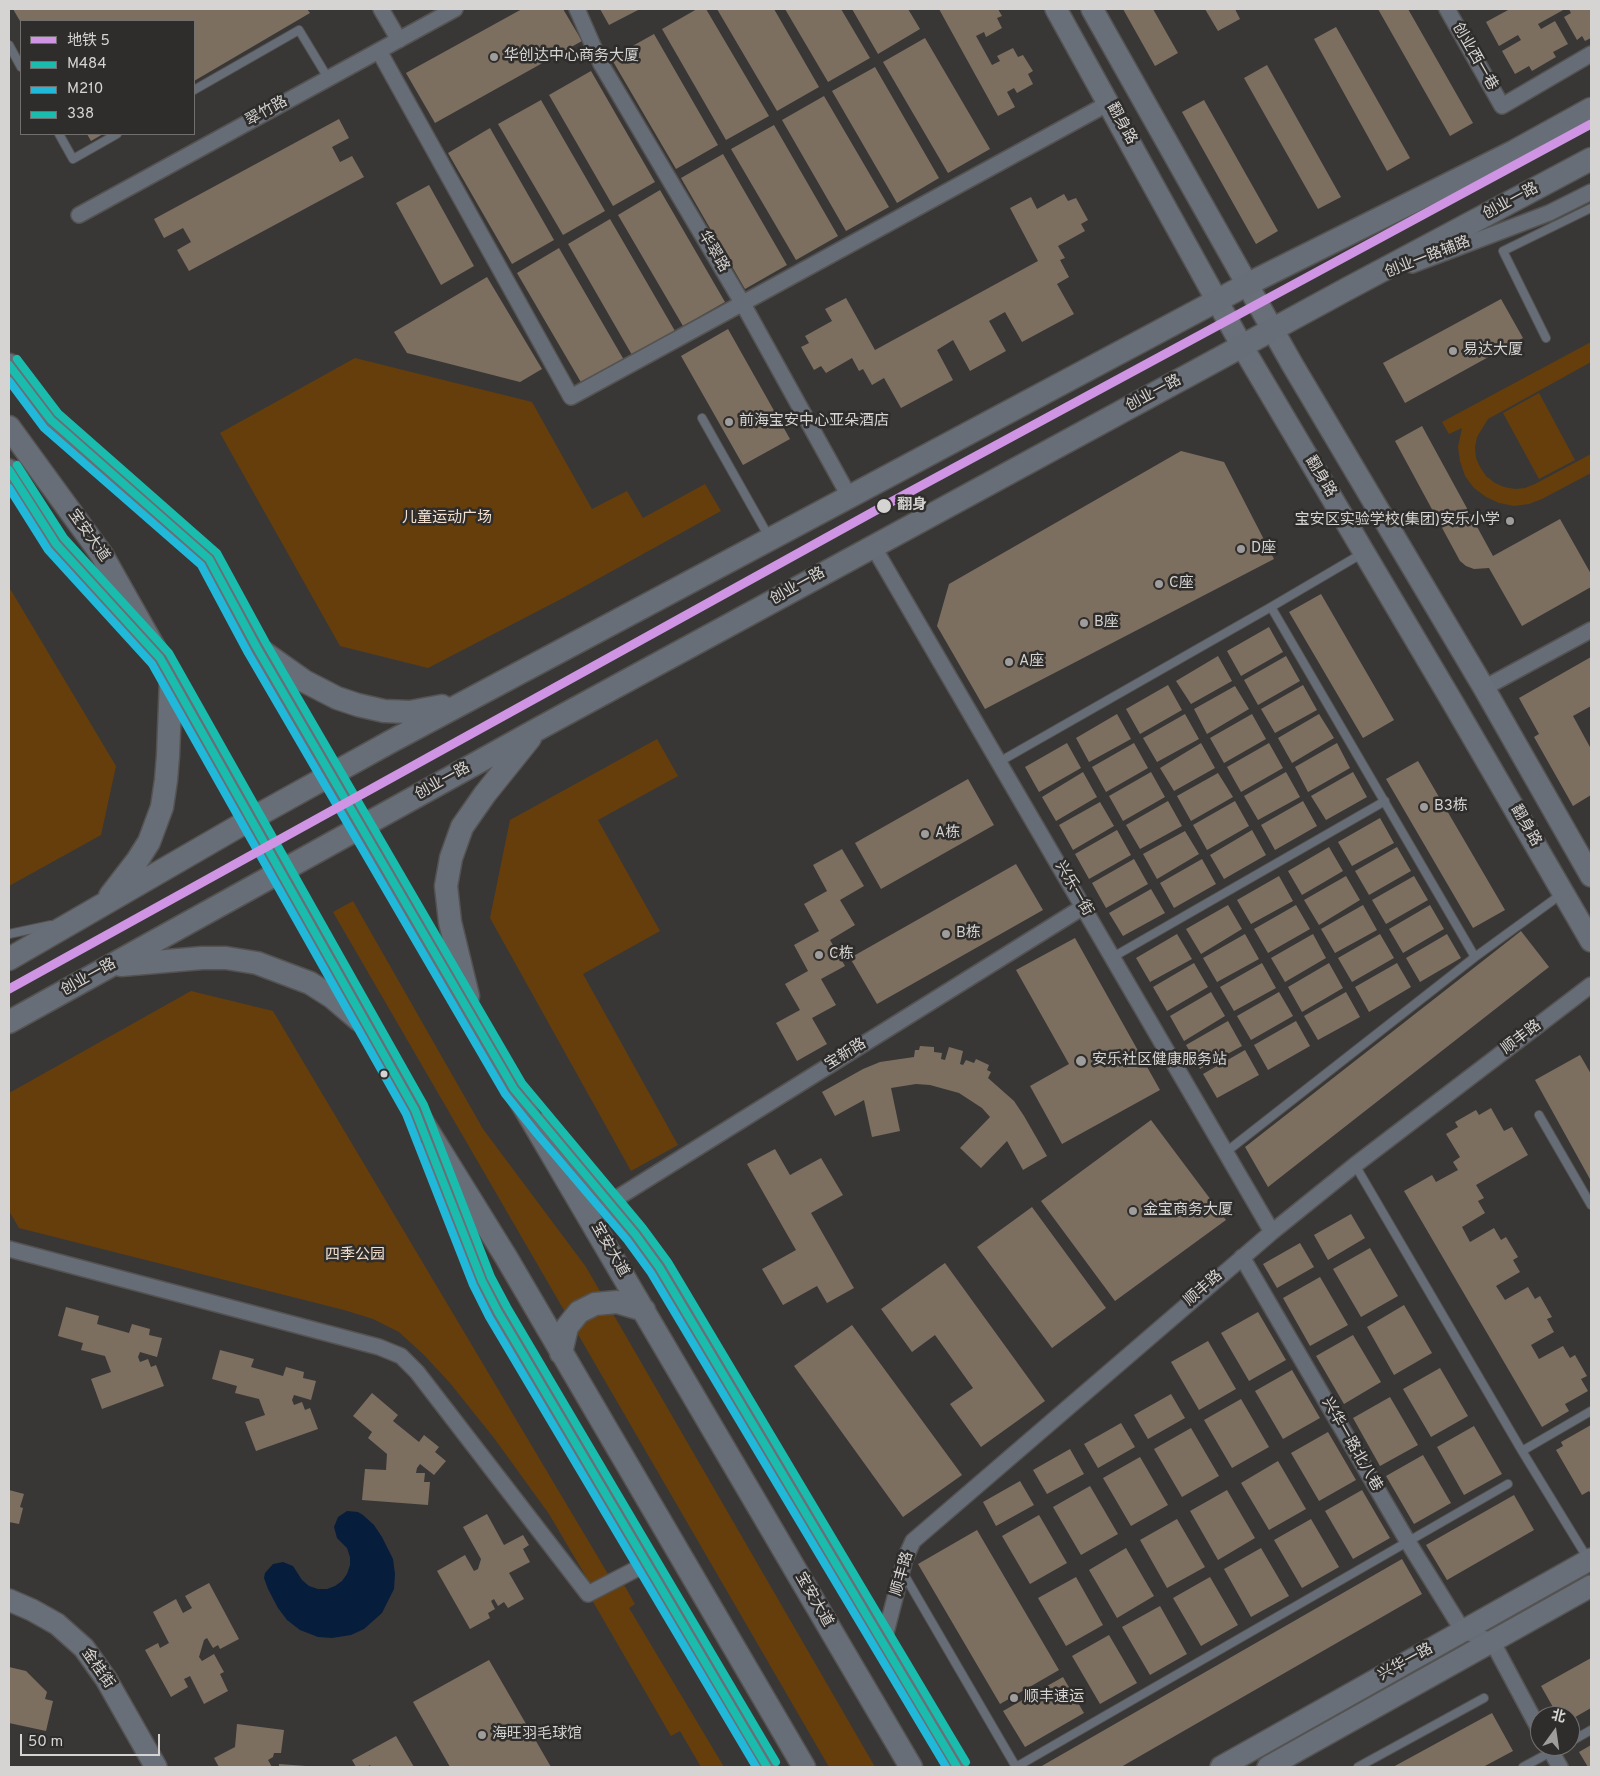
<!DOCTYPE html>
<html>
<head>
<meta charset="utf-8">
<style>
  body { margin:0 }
  #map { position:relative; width:1600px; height:1776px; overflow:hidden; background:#383736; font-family:Overpass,"Noto Sans SC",sans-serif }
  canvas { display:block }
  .frame { position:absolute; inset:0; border:10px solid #d5d4d3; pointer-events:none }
  .legend { position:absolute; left:20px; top:20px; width:175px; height:115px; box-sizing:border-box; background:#2f2d2b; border:1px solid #71706e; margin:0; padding:6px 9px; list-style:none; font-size:15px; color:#d5d4d3 }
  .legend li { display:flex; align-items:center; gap:10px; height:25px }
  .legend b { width:25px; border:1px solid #71706e }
  .north { position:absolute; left:1530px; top:1706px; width:50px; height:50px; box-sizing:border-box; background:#2f2d2b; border:1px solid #71706e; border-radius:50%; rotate:14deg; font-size:14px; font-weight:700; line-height:20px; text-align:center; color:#d5d4d3 }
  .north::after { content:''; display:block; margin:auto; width:18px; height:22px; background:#9e9d9c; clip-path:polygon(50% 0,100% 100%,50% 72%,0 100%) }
  .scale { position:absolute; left:20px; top:1734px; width:140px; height:22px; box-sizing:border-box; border:2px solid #d5d4d3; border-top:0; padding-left:6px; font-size:15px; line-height:18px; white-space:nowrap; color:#d5d4d3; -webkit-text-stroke:4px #2f2d2b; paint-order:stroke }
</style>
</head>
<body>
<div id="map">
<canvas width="1600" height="1776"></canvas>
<div class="frame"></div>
<ul class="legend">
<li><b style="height:6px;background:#d094e4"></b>地铁 5</li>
<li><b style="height:6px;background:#1abdad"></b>M484</li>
<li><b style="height:6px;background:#20b9da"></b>M210</li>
<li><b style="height:6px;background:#1abdad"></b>338</li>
</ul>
<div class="north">北</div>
<div class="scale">50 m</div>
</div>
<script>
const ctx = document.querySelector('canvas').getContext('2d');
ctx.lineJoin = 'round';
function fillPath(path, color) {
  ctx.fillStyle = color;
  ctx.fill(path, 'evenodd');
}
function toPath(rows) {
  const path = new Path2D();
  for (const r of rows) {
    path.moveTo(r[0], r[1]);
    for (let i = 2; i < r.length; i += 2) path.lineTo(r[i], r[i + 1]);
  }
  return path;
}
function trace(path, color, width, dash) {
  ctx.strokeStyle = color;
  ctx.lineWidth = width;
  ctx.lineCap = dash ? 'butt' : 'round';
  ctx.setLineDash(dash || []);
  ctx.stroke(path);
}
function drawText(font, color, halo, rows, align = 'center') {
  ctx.font = font + ' Overpass,"Noto Sans SC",sans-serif';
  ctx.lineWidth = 5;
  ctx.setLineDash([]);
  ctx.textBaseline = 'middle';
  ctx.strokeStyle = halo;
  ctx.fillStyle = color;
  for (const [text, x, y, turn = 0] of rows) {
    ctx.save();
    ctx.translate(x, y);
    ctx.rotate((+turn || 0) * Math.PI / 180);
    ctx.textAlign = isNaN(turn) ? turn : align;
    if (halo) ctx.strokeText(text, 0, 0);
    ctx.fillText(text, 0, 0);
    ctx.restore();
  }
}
const green = toPath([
  [1591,342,1591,362,1488,419,1477,437,1475,447,1476,458,1480,467,1486,476,1495,483,1504,487,1515,489,1525,488,1535,484,1591,454,1591,473,1542,499,1529,504,1514,506,1499,503,1486,497,1474,488,1465,476,1460,461,1458,447,1462,428,1449,434,1442,422],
  [355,358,532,402,592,509,627,491,643,518,705,484,721,511,565,597,428,668,340,646,220,433],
  [1539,393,1575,460,1539,479,1503,413],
  [9,587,116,766,101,835,9,886],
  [657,739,678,776,598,820,660,931,583,974,678,1145,631,1171,490,918,510,820],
  [353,901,483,1129,586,1267,875,1767,829,1767,333,912],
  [191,991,273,1011,608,1574,591,1585,549,1514,494,1438,450,1383,424,1355,399,1332,373,1319,344,1310,19,1228,9,1211,9,1093],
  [623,1583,635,1604,629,1608,724,1767,701,1767,680,1731,671,1736,592,1600]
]);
const water = toPath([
  [347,1511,358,1512,363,1515,374,1525,382,1537,393,1559,395,1574,394,1589,382,1613,364,1629,351,1635,332,1638,318,1637,300,1630,287,1620,278,1608,268,1589,264,1578,265,1573,273,1564,283,1562,293,1566,302,1580,309,1586,318,1589,327,1589,335,1586,342,1581,347,1574,350,1565,350,1557,347,1548,337,1538,334,1527,338,1517]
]);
const building = toPath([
  [13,9,307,9,310,13,194,81,194,21,20,21],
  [522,9,563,9,582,41,435,123,406,73],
  [600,9,640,9,609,25],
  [697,9,706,9,769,116,726,140,662,29],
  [717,9,774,9,819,87,777,111],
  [785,9,841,9,870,58,828,82],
  [852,9,908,9,920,29,878,54],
  [939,9,998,9,1002,16,997,18,1002,28,986,37,984,32,976,36,992,65,1000,61,997,56,1013,48,1018,57,1023,55,1033,71,1028,74,1033,84,1017,93,1014,88,1007,92,1015,107,998,116],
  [1123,9,1153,9,1178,53,1155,66],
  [1205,9,1235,9,1240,19,1218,31],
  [1378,9,1408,9,1473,123,1450,136],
  [1510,9,1565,9,1538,24,1541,29,1555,21,1568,44,1553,52,1556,57,1532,71,1529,66,1515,74,1502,51,1521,40,1518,35,1499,46,1486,22],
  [1569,9,1591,9,1591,38,1585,41,1582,36,1577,40,1564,17,1571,13],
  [1336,27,1410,158,1387,171,1314,39],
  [654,34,718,145,676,169,611,58],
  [925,38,990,149,948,173,883,62],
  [1267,65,1341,197,1318,209,1244,78],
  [875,67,939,178,897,203,832,91],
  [591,71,655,182,613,206,549,95],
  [824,96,889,207,846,231,782,120],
  [541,100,605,211,563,235,498,124],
  [1204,100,1278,231,1256,244,1182,112],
  [339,119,349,138,332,147,340,162,352,156,364,177,189,271,177,250,191,242,183,228,164,238,154,219],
  [774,125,838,236,796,260,731,149],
  [490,128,554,240,512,264,448,153],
  [87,134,103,134,91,141],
  [723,154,787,265,745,289,681,178],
  [429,185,474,266,441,285,396,203],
  [660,190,725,302,683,326,618,215],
  [1064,194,1068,201,1076,198,1088,220,1081,224,1085,231,1058,246,1065,258,1060,260,1069,277,1057,284,1074,314,1022,342,1005,312,989,321,1006,351,970,371,953,340,937,350,953,380,901,408,884,378,872,385,863,369,859,371,852,358,826,373,821,366,814,370,801,347,809,343,805,336,832,321,825,309,846,298,875,350,1038,261,1010,208,1031,197,1037,209],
  [610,219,675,331,632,355,568,244],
  [559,248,624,360,582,384,517,273],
  [487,277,542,369,520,382,407,353,394,332],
  [1501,299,1523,338,1405,403,1383,363],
  [728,329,790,439,743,465,681,356],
  [1422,426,1493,556,1560,519,1591,574,1591,587,1522,626,1489,568,1474,569,1466,566,1460,561,1395,441],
  [1181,451,1224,462,1274,559,985,709,937,626,949,584],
  [1321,594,1394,720,1363,738,1289,612],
  [1269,627,1283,652,1241,676,1227,651],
  [1218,656,1232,681,1191,704,1176,681],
  [1286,656,1300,681,1258,705,1244,680],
  [1591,657,1591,706,1573,716,1591,749,1591,795,1573,806,1534,737,1539,734,1519,698],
  [1168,685,1182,710,1140,734,1126,709],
  [1303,685,1317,710,1275,733,1261,709],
  [1235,686,1249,709,1207,734,1194,709],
  [1117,714,1131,739,1089,762,1076,738],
  [1185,714,1199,739,1157,762,1143,738],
  [1252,714,1266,739,1224,763,1210,738],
  [1319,714,1334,738,1292,763,1278,738],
  [1067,743,1081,768,1039,792,1025,767],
  [1134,743,1148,768,1106,792,1092,767],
  [1201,743,1215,768,1174,791,1160,768],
  [1269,743,1283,768,1241,792,1227,767],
  [1337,743,1350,768,1308,792,1295,767],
  [1418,761,1505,910,1473,928,1386,779],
  [1083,772,1097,797,1056,821,1042,797],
  [1151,772,1165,797,1123,821,1109,796],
  [1286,772,1300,797,1258,820,1244,796],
  [1353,772,1367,797,1326,820,1311,796],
  [1218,773,1233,797,1191,821,1177,796],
  [968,779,994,825,881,889,855,843],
  [1168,801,1182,826,1140,849,1126,825],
  [1235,801,1249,826,1207,850,1193,825],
  [1303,801,1317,826,1275,850,1261,825],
  [1100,802,1114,826,1073,850,1059,825],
  [1380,818,1394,843,1352,866,1338,842],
  [1117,830,1131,855,1089,879,1075,854],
  [1252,830,1266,855,1224,879,1210,855],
  [1185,831,1199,854,1157,879,1143,854],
  [1329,847,1343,871,1302,895,1288,871],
  [1397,847,1411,871,1369,895,1355,871],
  [842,849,864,886,840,900,855,925,830,940,845,966,821,979,836,1005,812,1018,827,1044,797,1061,776,1023,800,1010,785,984,808,971,794,945,819,931,804,904,827,891,813,865],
  [1134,859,1148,884,1106,908,1092,883],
  [1202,859,1216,884,1174,908,1160,883],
  [1016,864,1043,910,877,1004,850,958],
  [1279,876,1293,901,1251,924,1237,900],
  [1346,876,1360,900,1319,925,1304,900],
  [1414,876,1428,900,1386,924,1372,900],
  [1151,889,1165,913,1123,936,1109,913],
  [1228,905,1242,929,1201,954,1186,929],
  [1296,905,1310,929,1268,953,1254,929],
  [1363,905,1377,930,1335,953,1321,929],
  [1430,905,1444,929,1403,953,1389,929],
  [1521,931,1549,967,1268,1187,1245,1147],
  [1177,934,1192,959,1150,982,1136,958],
  [1245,934,1259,959,1217,982,1203,958],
  [1313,934,1326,958,1285,982,1271,958],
  [1380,934,1394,958,1352,982,1338,958],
  [1447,934,1461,958,1420,982,1406,958],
  [1075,938,1160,1090,1062,1144,1030,1086,1069,1064,1016,970],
  [1194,963,1208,987,1167,1011,1153,987],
  [1262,963,1276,988,1234,1011,1220,987],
  [1329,963,1343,988,1302,1012,1288,987],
  [1397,963,1411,987,1369,1012,1355,987],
  [1211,992,1225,1016,1184,1041,1170,1016],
  [1279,992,1293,1016,1251,1040,1237,1016],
  [1346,992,1360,1017,1318,1040,1304,1016],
  [1228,1021,1242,1046,1200,1069,1186,1045],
  [1296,1021,1310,1046,1268,1070,1254,1045],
  [920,1046,934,1047,934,1052,942,1053,941,1059,945,1060,949,1047,963,1051,960,1064,963,1065,966,1060,974,1063,976,1059,989,1065,987,1070,991,1072,988,1078,1014,1101,1024,1116,1047,1156,1023,1170,1007,1141,981,1168,960,1148,990,1117,982,1108,959,1093,930,1085,916,1084,891,1088,900,1131,872,1137,864,1100,835,1116,822,1092,863,1069,880,1062,914,1057,915,1050,919,1050],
  [1245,1050,1259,1075,1217,1098,1203,1074],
  [1580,1055,1591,1074,1591,1181,1535,1080],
  [1491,1108,1504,1131,1512,1127,1528,1155,1476,1185,1484,1198,1478,1201,1485,1213,1462,1227,1470,1242,1494,1228,1501,1240,1506,1237,1518,1257,1513,1260,1520,1272,1496,1286,1505,1300,1528,1287,1535,1299,1540,1296,1552,1317,1547,1319,1554,1332,1531,1345,1539,1359,1563,1346,1570,1358,1575,1355,1587,1376,1581,1379,1588,1391,1565,1404,1569,1411,1542,1427,1404,1191,1432,1175,1436,1182,1458,1170,1453,1162,1460,1157,1446,1134,1458,1127,1455,1122,1476,1110,1479,1115],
  [1151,1120,1226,1220,1115,1301,1041,1201],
  [775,1149,790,1175,821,1158,843,1195,811,1213,854,1288,827,1303,817,1286,783,1305,762,1269,796,1250,747,1164],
  [1032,1207,1106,1308,1052,1348,977,1247],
  [1351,1214,1365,1238,1328,1260,1314,1235],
  [1300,1243,1314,1267,1277,1288,1263,1264],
  [1370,1248,1398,1296,1361,1317,1333,1269],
  [945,1263,1045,1401,981,1447,950,1404,973,1388,935,1335,912,1352,881,1309],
  [1320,1277,1348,1325,1310,1346,1283,1298],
  [1404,1305,1432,1353,1394,1375,1367,1327],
  [66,1307,99,1316,97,1324,129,1333,132,1324,150,1329,149,1335,162,1338,157,1357,140,1352,138,1357,140,1362,148,1359,151,1367,156,1365,164,1386,102,1409,91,1379,111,1372,105,1356,81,1350,83,1343,58,1336],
  [1258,1312,1286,1360,1249,1381,1221,1333],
  [852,1325,962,1475,903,1517,794,1366],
  [1353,1335,1381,1382,1344,1404,1316,1356],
  [1208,1341,1236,1389,1199,1410,1171,1362],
  [220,1350,254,1359,251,1367,283,1376,286,1367,304,1372,303,1378,316,1381,311,1400,294,1395,292,1400,294,1405,302,1402,305,1410,310,1408,318,1429,256,1451,245,1422,265,1415,259,1399,235,1393,237,1386,212,1379],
  [1440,1368,1468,1416,1431,1437,1403,1389],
  [1292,1370,1320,1418,1283,1439,1255,1391],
  [372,1393,398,1415,393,1421,419,1442,424,1435,439,1447,435,1452,446,1461,434,1475,420,1464,417,1468,416,1473,425,1473,424,1482,430,1482,428,1505,362,1500,365,1469,386,1470,387,1454,368,1438,372,1432,353,1416],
  [1171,1394,1185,1418,1148,1439,1134,1415],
  [1390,1397,1418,1445,1380,1466,1353,1418],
  [1241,1399,1269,1447,1232,1468,1204,1420],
  [1121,1423,1135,1447,1098,1468,1084,1444],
  [1591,1425,1591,1494,1589,1491,1582,1495,1556,1450,1563,1446,1561,1442],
  [1474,1426,1502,1474,1464,1495,1437,1447],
  [1191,1428,1219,1476,1182,1497,1154,1449],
  [1328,1432,1356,1480,1319,1501,1291,1453],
  [1070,1449,1084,1474,1047,1494,1033,1470],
  [1423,1455,1451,1503,1414,1524,1386,1476],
  [1140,1457,1168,1505,1131,1526,1103,1478],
  [1278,1461,1306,1509,1269,1530,1241,1483],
  [1020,1481,1034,1505,996,1526,983,1502],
  [1090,1486,1118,1534,1081,1555,1053,1507],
  [9,1490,24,1494,20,1507,23,1508,19,1524,9,1522],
  [1227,1490,1255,1538,1218,1560,1190,1511],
  [1362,1490,1390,1538,1353,1559,1325,1511],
  [1514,1495,1534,1530,1447,1580,1426,1545],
  [487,1514,504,1545,523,1535,529,1545,523,1549,530,1562,509,1573,524,1599,508,1608,504,1602,498,1606,494,1599,491,1601,495,1609,488,1613,490,1618,470,1629,437,1571,465,1555,474,1571,478,1569,481,1559,463,1527],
  [1039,1515,1067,1563,1030,1584,1002,1536],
  [1177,1519,1205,1567,1167,1588,1140,1540],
  [1311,1519,1339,1567,1302,1588,1274,1540],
  [977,1530,1059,1670,1000,1704,918,1564],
  [1126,1548,1154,1596,1117,1618,1089,1570],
  [1261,1548,1289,1596,1251,1617,1224,1569],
  [1402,1559,1422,1594,1121,1767,1040,1767],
  [1076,1577,1103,1625,1066,1646,1038,1598],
  [1210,1577,1238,1625,1201,1646,1173,1598],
  [209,1583,239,1639,220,1649,218,1645,213,1648,207,1638,204,1640,199,1657,202,1661,214,1654,224,1672,220,1674,228,1691,204,1704,190,1676,184,1679,188,1687,171,1697,145,1650,158,1643,160,1648,169,1643,153,1612,176,1599,183,1613,192,1608,185,1596],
  [1160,1606,1187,1654,1150,1675,1122,1627],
  [1109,1635,1137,1683,1100,1704,1072,1656],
  [1591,1658,1591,1708,1570,1720,1570,1716,1558,1716,1541,1686],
  [489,1660,551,1767,450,1767,413,1702],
  [9,1667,26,1671,47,1692,45,1699,53,1701,46,1731,9,1723],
  [1063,1677,1084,1713,1025,1747,1003,1711],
  [1492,1713,1513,1751,1483,1767,1393,1767],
  [237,1724,284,1730,281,1753,274,1753,273,1757,268,1760,272,1767,219,1767,214,1758,235,1747],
  [396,1736,414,1767,371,1767,370,1765,367,1767,356,1767,352,1760],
  [1591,1745,1591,1767,1588,1767,1579,1752],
  [279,1764,306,1766,306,1767,279,1767]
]);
const lane = toPath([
  [9,45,21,67],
  [194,90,299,30,328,78],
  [59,134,73,159,117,134],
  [1546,338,1503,251,1591,208],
  [702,418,769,537],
  [999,762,1271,607],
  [9,934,51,925],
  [1113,957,1385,801],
  [1475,957,1563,893],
  [1539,1115,1591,1205],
  [1226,1152,1475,957,1271,607,1363,553],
  [1355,1165,1522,1451,1588,1559],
  [1522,1451,1591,1411],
  [902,1571,1016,1767,1508,1484],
  [1570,1742,1591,1730],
  [1358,1767,1484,1698],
  [1523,1767,1562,1746]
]);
const street = toPath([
  [381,9,399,40],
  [577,9,601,64,743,304,849,496],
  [1447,9,1502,106,1591,54],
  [379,51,571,397,1109,103],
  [79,215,455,9],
  [1412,265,1549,213,1591,192],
  [873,546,1272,1232],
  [1484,688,1591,630],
  [609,1203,1083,907],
  [9,1249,379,1347,401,1356,417,1372,588,1594,646,1564],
  [1242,1257,1408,1542,1463,1631,1492,1641,1540,1731],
  [883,1644,905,1559,913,1541,1272,1232,1355,1165,1591,985],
  [1548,1746,1560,1767]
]);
const secondary = toPath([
  [1056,9,1242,346,1453,703,1591,941],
  [1092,9,1292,364,1484,688,1591,876],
  [9,470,56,544,145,641],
  [542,1124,635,1234,659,1267,957,1767],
  [431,1147,482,1281,498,1312,767,1767],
  [9,1600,32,1610,57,1624,84,1648,106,1679,156,1767],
  [1221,1767,1591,1559],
  [1268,1767,1591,1586]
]);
const primary = toPath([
  [9,365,51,420,209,559,257,648,331,774,384,868,911,1767],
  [9,427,102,555,415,1110,506,1257,804,1767],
  [263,652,304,681,337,698,358,705,384,711,410,712,442,706],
  [110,896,137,861,149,842,162,807,166,780,168,756,171,679],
  [9,959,251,819,390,742,1248,284,1515,151,1591,109],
  [121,965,202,958,226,958,257,963,310,983,332,997,359,1020],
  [468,996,450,922,446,886,451,858,462,827,485,794,530,738],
  [9,1022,538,729,1347,289,1591,159],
  [561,1353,567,1327,579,1312,595,1304,617,1302,644,1310]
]);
const bus1 = toPath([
  [9,365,51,420,209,559,257,648,514,1089,635,1234,659,1267,957,1767],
  [9,470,56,544,160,658,415,1110,482,1281,498,1312,767,1767]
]);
const bus2 = toPath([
  [9,381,44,428,201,565,248,653,505,1094,537,1134,627,1240,651,1273,946,1767],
  [9,488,48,550,152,664,406,1114,473,1285,489,1317,756,1767]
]);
const bus3 = toPath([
  [17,359,58,413,217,553,266,643,522,1083,643,1228,668,1262,966,1762],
  [17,465,64,538,169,653,424,1105,491,1277,507,1307,776,1762]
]);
const metro1 = toPath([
  [9,989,891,502,1591,124]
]);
const markers = [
  [494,57,5,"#9e9d9c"],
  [1453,351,5,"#9e9d9c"],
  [729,422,5,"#9e9d9c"],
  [884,506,8,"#d5d4d3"],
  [1510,521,5,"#9e9d9c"],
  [1241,549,5,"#9e9d9c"],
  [1159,584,5,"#9e9d9c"],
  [1084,623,5,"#9e9d9c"],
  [1009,662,5,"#9e9d9c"],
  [1424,807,5,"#9e9d9c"],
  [925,834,5,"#9e9d9c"],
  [946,934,5,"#9e9d9c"],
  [819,955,5,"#9e9d9c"],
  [1081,1061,6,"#9e9d9c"],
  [384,1074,4.5,"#d5d4d3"],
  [1133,1211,5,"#9e9d9c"],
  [1014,1698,5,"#9e9d9c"],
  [482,1735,5,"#9e9d9c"]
];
const poiNames = [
  ["华创达中心商务大厦",504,57],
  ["易达大厦",1463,351],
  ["前海宝安中心亚朵酒店",739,422],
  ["宝安区实验学校(集团)安乐小学",1500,521,"right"],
  ["D座",1251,549],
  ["C座",1169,584],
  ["B座",1094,623],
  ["A座",1019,662],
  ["B3栋",1434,807],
  ["A栋",935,834],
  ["B栋",956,934],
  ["C栋",829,955],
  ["安乐社区健康服务站",1092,1061],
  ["金宝商务大厦",1143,1211],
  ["顺丰速运",1024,1698],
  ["海旺羽毛球馆",492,1735]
];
const streetNames = [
  ["创业西一巷",1474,57,60],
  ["翠竹路",267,112,-29],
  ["翻身路",1121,124,61],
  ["创业一路",1511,202,-28],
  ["华翠路",713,252,59],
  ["创业一路辅路",1428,258,-21],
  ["创业一路",1154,394,-28],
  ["翻身路",1320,477,59],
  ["宝安大道",88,536,55],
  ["创业一路",798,587,-29],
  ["创业一路",443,782,-29],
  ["翻身路",1525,826,60],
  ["兴乐一街",1073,889,60],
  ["创业一路",89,978,-29],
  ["顺丰路",1522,1038,-37],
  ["宝新路",846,1055,-32],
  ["宝安大道",609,1250,60],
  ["顺丰路",1204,1289,-41],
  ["兴华一路北八巷",1351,1445,60],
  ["顺丰路",903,1574,-74],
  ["宝安大道",813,1600,60],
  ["兴华一路",1406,1663,-29],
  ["金桂街",97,1669,55]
];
const stopNames = [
  ["翻身",897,506]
];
const parkNames = [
  ["儿童运动广场",447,519],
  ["四季公园",355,1256]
];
fillPath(green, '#663e0c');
fillPath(water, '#061d3c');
fillPath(building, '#7d6f60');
trace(lane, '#545352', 10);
trace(street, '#545352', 18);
trace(secondary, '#545352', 24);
trace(primary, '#545352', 25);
trace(lane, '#676d77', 8);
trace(street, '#676d77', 15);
trace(secondary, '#686f78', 21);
trace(primary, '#676e77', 22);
trace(bus1, '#1abdad', 8);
trace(bus2, '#20b9da', 8);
trace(bus3, '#1abdad', 8);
trace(metro1, '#d094e4', 9);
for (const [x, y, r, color] of markers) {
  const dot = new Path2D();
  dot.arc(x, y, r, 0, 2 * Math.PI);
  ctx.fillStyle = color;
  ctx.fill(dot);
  trace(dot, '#2f2d2b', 2);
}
drawText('15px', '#d5d4d3', '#2f2d2b', poiNames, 'left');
drawText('15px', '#d5d4d3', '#2f2d2b', streetNames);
drawText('bold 15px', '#d5d4d3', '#2f2d2b', stopNames, 'left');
drawText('15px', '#f3e0cf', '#2f2d2b', parkNames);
</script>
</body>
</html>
